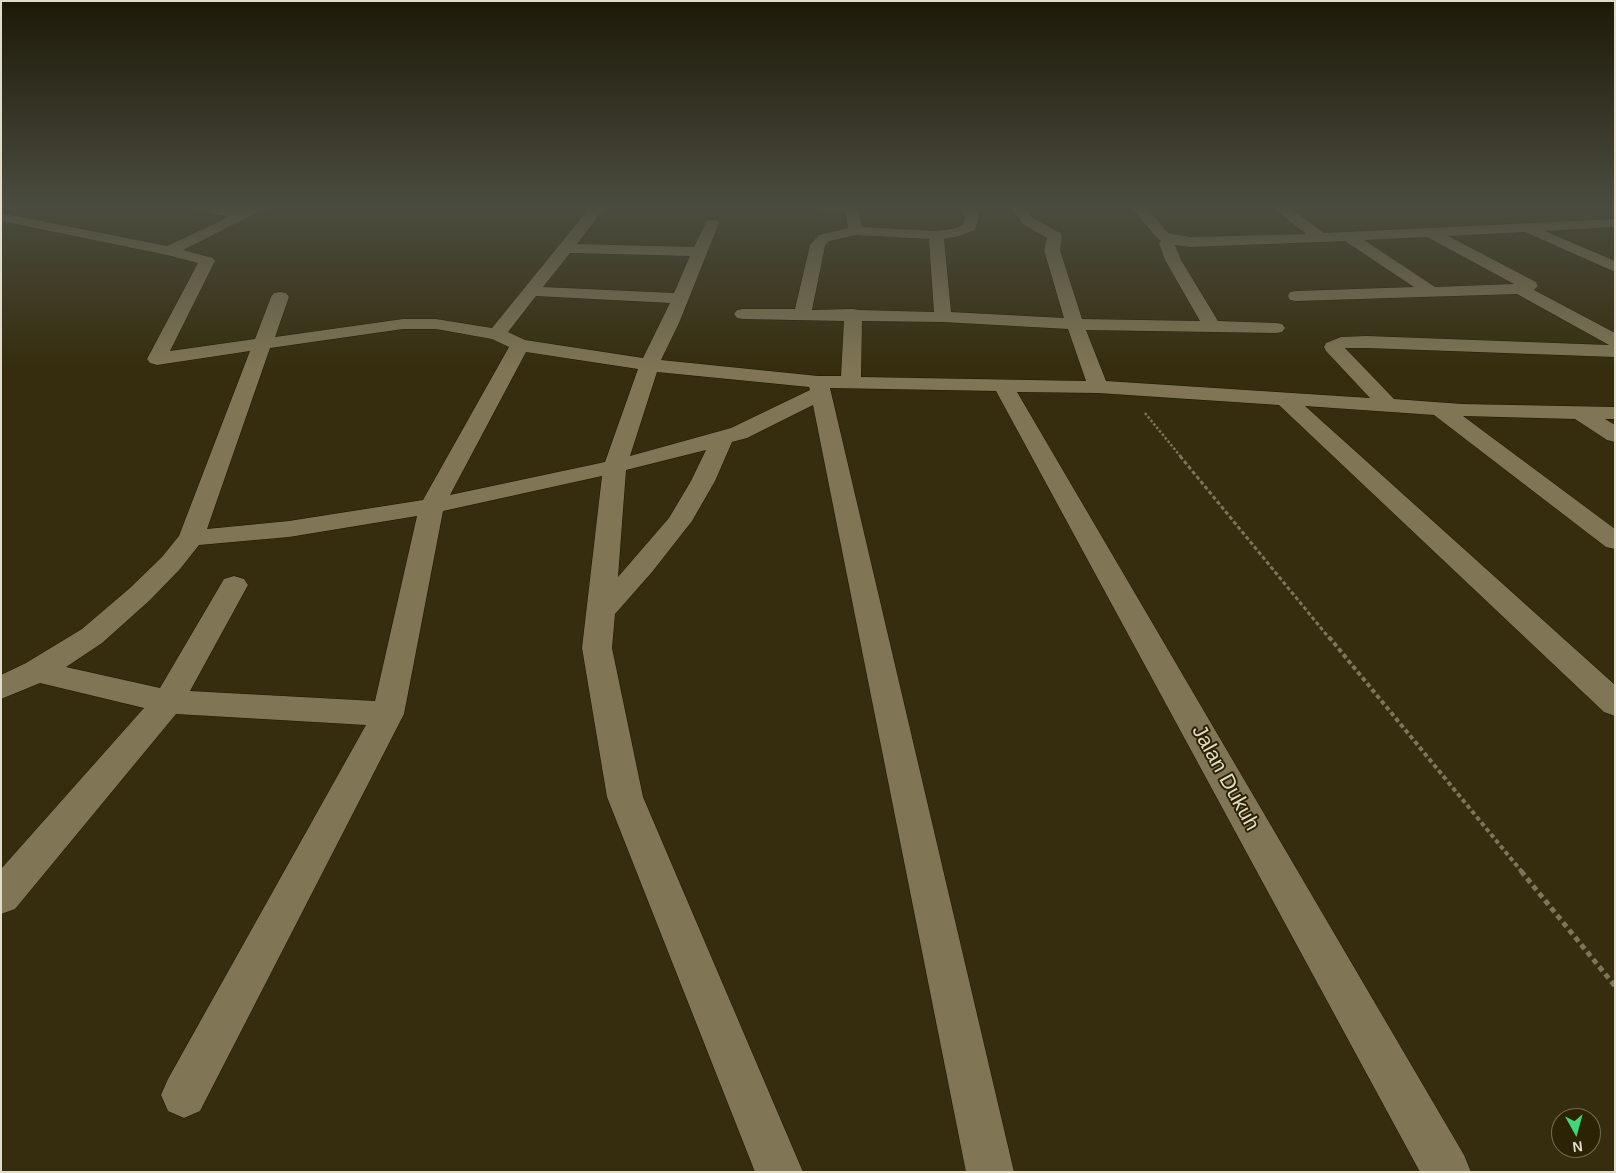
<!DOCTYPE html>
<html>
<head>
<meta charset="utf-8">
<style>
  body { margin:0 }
  #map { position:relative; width:1616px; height:1173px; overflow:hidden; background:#352d0d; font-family:Helvetica,sans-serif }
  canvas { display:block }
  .frame { position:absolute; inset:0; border:2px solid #e2ddcb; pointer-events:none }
  .north { position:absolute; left:1551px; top:1108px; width:50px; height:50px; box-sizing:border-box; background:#2b2303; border:1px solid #746d53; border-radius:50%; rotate:173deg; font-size:14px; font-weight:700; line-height:20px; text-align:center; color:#e2ddcb }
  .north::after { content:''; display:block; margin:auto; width:18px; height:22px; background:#43d77b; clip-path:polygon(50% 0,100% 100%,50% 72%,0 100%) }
</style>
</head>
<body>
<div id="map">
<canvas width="1616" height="1173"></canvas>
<div class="frame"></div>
<div class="north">N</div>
</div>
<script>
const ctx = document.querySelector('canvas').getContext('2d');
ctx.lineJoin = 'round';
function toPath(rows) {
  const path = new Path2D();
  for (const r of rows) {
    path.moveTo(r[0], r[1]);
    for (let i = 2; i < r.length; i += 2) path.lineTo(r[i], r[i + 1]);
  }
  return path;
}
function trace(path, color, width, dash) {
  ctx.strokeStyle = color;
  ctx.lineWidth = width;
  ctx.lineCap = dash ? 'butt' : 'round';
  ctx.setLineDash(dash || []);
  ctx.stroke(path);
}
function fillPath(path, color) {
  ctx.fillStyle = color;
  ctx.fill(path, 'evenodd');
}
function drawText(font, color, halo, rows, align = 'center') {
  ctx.font = font + ' Helvetica,sans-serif';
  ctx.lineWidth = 4;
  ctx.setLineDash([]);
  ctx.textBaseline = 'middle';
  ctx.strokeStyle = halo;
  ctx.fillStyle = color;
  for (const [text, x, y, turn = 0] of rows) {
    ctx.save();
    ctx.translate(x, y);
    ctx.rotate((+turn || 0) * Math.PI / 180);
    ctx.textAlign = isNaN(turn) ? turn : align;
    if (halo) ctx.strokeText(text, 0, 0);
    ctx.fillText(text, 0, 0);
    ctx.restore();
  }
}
const pathFar3 = toPath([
  [1145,413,1181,457]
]);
const pathFar2 = toPath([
  [1180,456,1330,639]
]);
const pathFar1 = toPath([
  [1329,637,1522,872]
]);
const path = toPath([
  [1521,871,1615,986]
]);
const street = toPath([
  [190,206,218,206,241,211,251,206,270,206,183,250,213,258,215,261,170,351,255,339,271,297,274,293,280,292,286,293,289,297,275,337,403,319,436,319,492,328,591,206,606,206,577,244,694,247,707,220,717,220,719,223,679,323,661,360,818,376,841,376,844,321,743,319,737,318,734,314,737,310,743,309,795,309,810,245,819,235,848,228,845,211,821,210,814,206,858,206,862,227,936,231,952,229,963,225,965,217,959,206,973,206,979,217,975,230,959,236,944,239,951,312,1064,318,1044,250,1047,238,1023,224,1010,206,1024,206,1033,218,1060,233,1062,236,1060,250,1082,319,1200,321,1165,260,1159,243,1161,241,1158,239,1130,206,1145,206,1168,233,1190,237,1306,234,1271,206,1287,206,1324,233,1615,219,1615,227,1545,231,1615,261,1615,272,1525,232,1448,236,1536,282,1538,286,1534,290,1615,333,1615,357,1367,348,1345,348,1394,399,1462,404,1615,407,1615,419,1605,419,1615,425,1615,442,1607,440,1575,419,1463,416,1615,529,1615,549,1606,547,1434,415,1305,406,1615,685,1615,716,1604,712,1279,405,1098,393,1017,392,1464,1155,1471,1172,1420,1172,996,391,830,388,1014,1172,966,1172,813,405,747,438,732,442,715,481,692,521,652,572,615,614,612,648,643,797,803,1172,755,1172,607,797,582,648,602,476,443,511,404,714,200,1111,184,1118,168,1111,161,1095,168,1079,366,725,176,714,15,909,1,914,1,869,144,708,40,683,1,699,1,675,26,663,82,629,130,588,162,557,179,536,250,351,157,365,150,363,147,359,198,263,167,255,1,221,1,213,167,246,229,217,192,209,190,206],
  [856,235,929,239,934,312,859,310,853,309,812,310,825,246,829,241,856,235],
  [1427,237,1514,284,1435,287,1364,240,1427,237],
  [1345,241,1414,287,1296,291,1290,292,1288,296,1290,300,1296,301,1517,294,1609,345,1367,336,1341,337,1326,343,1324,347,1326,351,1370,398,1106,381,1086,330,1276,333,1282,332,1285,328,1282,324,1276,323,1218,321,1181,260,1175,245,1190,247,1345,241],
  [570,253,690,256,674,293,543,287,570,253],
  [536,296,670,303,643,358,525,340,508,332,536,296],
  [862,321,943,322,1068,329,1086,381,861,377,862,321],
  [403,329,436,329,492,339,509,347,423,500,289,521,207,529,270,348,403,329],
  [526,352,638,369,605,462,450,495,526,352],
  [657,372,809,387,810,390,731,428,630,456,657,372],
  [706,450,691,481,669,518,618,577,626,470,706,450],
  [417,516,375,701,190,691,248,585,244,579,234,576,224,579,160,688,66,667,102,643,150,600,180,569,199,545,289,537,417,516]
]);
const nearStreetnames = [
  ["Jalan Dukuh",1225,778,61]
];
trace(street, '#1c1501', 1);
trace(pathFar3, '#7c755b', 2.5, [2.5, 2]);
trace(pathFar2, '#7c755b', 3, [4, 2.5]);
trace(pathFar1, '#7c755b', 4, [4.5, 3]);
trace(path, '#7c755b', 5, [5.5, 4]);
fillPath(street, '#807655');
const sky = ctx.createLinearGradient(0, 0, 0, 371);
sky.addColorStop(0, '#1d1907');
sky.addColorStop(0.56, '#4b4c40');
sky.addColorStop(1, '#4b4c4000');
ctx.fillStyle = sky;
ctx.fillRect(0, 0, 1616, 371);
drawText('21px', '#e2ddcb', '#2b2303', nearStreetnames);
</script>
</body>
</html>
